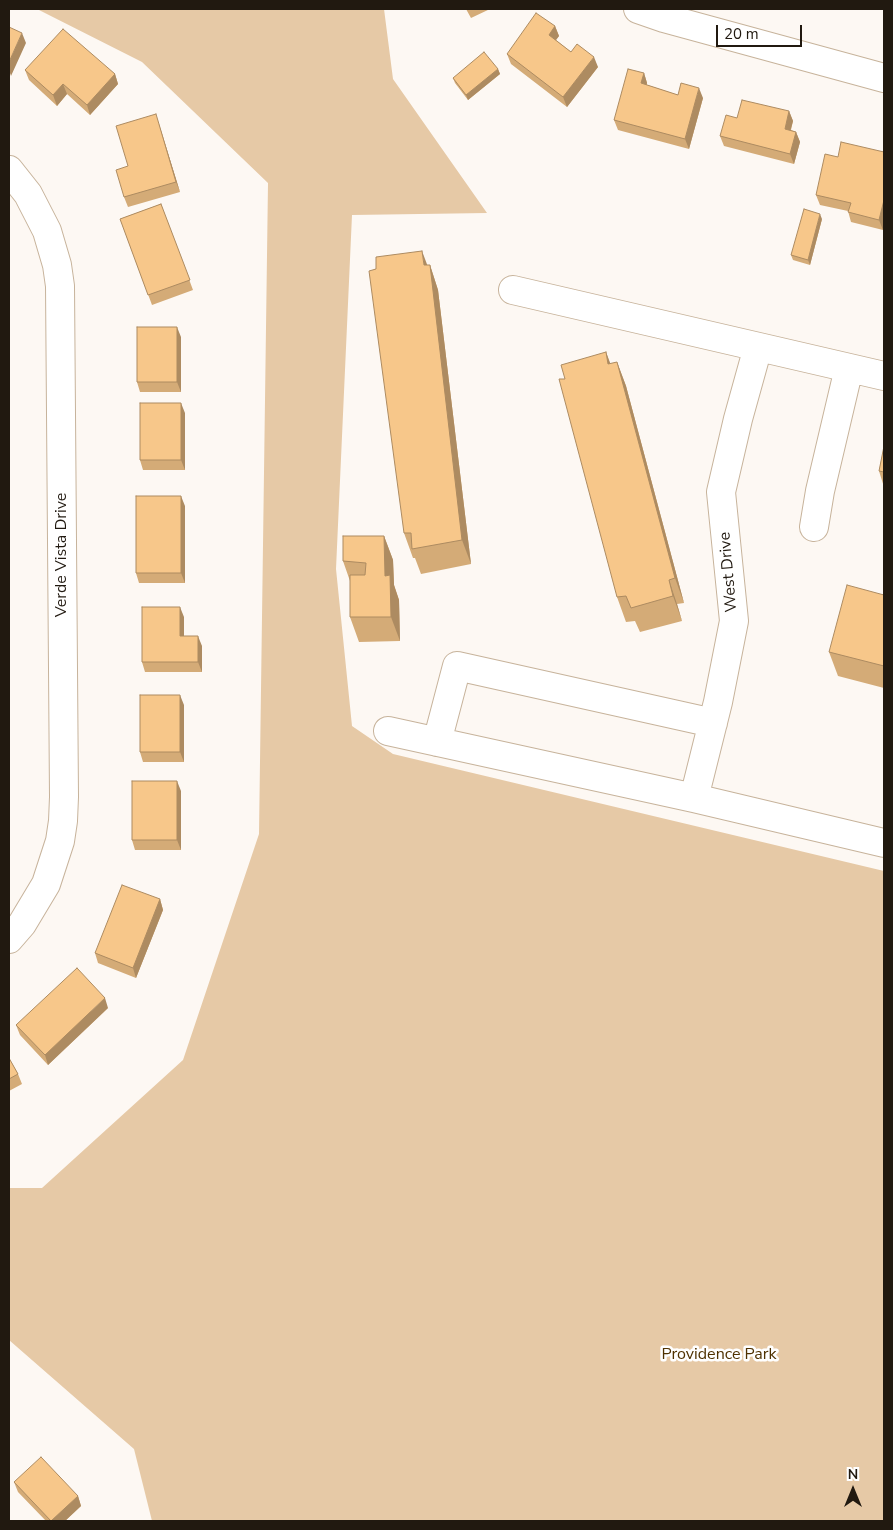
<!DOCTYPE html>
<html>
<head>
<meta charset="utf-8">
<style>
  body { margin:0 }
  #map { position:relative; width:893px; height:1530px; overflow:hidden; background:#fdf8f3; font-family:"Nunito Sans",sans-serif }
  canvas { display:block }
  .frame { position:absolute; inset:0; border:10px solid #211910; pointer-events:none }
  .north { position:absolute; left:828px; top:1465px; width:50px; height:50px; -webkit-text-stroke:4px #fff; paint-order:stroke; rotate:0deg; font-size:14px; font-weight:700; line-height:20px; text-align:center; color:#211910 }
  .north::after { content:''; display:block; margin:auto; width:18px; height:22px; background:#211910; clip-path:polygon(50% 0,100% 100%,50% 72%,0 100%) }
  .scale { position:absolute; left:716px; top:25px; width:86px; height:22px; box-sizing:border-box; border:2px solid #211910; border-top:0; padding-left:6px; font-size:15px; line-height:18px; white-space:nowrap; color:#211910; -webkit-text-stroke:4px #fff; paint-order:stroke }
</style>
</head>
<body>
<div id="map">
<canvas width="893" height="1530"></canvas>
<div class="frame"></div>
<div class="north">N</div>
<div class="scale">20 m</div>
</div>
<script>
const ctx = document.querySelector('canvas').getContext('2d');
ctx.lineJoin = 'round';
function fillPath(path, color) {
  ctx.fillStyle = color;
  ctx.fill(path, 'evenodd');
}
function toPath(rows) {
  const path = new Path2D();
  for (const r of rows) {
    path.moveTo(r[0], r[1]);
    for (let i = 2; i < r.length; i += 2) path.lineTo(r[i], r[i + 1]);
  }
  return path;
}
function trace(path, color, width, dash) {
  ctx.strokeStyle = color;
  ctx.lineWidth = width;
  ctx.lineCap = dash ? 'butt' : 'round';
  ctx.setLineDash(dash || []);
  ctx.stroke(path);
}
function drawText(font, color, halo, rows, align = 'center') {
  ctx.font = font + ' "Nunito Sans",sans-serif';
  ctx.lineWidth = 5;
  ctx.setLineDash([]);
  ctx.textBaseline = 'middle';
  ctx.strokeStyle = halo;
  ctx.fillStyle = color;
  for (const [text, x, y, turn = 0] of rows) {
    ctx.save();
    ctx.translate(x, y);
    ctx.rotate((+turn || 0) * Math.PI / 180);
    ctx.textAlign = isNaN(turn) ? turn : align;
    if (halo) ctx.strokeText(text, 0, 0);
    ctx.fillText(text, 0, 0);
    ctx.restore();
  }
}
const green = toPath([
  [37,9,384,9,393,79,487,213,352,215,336,569,352,726,393,754,884,871,884,1521,152,1521,134,1449,9,1340,9,1188,42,1188,183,1060,259,834,268,183,142,62]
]);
const minor = toPath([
  [638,9,664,18,884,78],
  [9,170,28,194,47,231,57,265,60,286,64,797,63,821,60,841,46,884,22,924,9,939],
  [513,290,884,376],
  [814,527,820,491,849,368],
  [388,731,694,798,884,843],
  [437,742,457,666,713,723],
  [694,798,718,702,734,621,721,492,738,419,758,347]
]);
const wall = toPath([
  [466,9,490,9,471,18],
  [555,26,559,36,556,40,571,52,598,67,567,107,511,64,507,54],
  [498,69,500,74,468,100,455,83,453,78],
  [25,70,115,74,118,84,90,115,67,94,57,106,29,80],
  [644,73,647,83,647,85,678,95,703,98,689,149,618,130,614,120],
  [789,111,793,121,791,130,796,132,800,142,794,164,724,146,720,136,737,118],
  [159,124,180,192,128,207,124,197,128,166],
  [884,152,884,224,883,230,851,222,848,211,820,205,816,195,838,157],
  [161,204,193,290,152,305,120,219],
  [822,219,810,265,793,260,791,255],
  [427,265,430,265,438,290,471,564,421,574,415,558,413,558,404,533],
  [181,337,181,392,140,392,137,382],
  [606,352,610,364,617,362,626,386,684,603,677,604,682,621,640,632,635,621,626,622,617,597],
  [185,413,185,470,143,470,140,460],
  [884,446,884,487,879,471],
  [185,506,185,583,139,583,136,573],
  [384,536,393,560,394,585,399,600,400,641,359,642,350,617,350,581,343,561],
  [884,595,884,688,838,676,829,652],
  [184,617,184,636,202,646,202,672,145,672,142,662],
  [184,705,184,762,143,762,140,752],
  [181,791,181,850,135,850,132,840],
  [160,899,163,910,136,978,98,963,95,953],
  [108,1008,48,1065,20,1035,16,1025],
  [9,1058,18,1074,22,1084,9,1091],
  [14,1482,78,1496,81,1506,65,1521,46,1521,18,1492]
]);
const shadedWall = toPath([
  [555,26,559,36,552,45,549,35],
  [22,33,26,43,11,76,9,70,9,62],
  [594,57,598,67,567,107,563,97],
  [498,69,500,74,468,100,466,95],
  [644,73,647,83,644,93,641,83],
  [115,74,118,84,90,115,87,105],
  [63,84,67,94,57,106,53,95],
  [699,88,703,98,689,149,685,139],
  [789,111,793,121,788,139,785,129],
  [156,114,159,124,180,192,176,182],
  [796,132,800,142,794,164,790,154],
  [884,200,884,224,883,230,879,220],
  [820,214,822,219,810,265,808,260],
  [422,251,431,275,430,265,438,290,471,564,462,540],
  [177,327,181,337,181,392,177,382],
  [606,352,615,376,608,364],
  [617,362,626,386,684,603,675,578],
  [181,403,185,413,185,470,181,460],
  [181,496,185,506,185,583,181,573],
  [384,536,393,560,394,585,399,600,400,641,391,617,385,576],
  [669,580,677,604,682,621,673,596],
  [180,607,184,617,184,646,180,636],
  [198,636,202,646,202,672,198,662],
  [180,695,184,705,184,762,180,752],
  [177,781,181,791,181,850,177,840],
  [160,899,163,910,136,978,133,968],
  [105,998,108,1008,48,1065,45,1055],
  [78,1496,81,1506,65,1521,51,1521]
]);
const building = toPath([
  [536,13,555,26,549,35,571,52,577,44,594,57,563,97,507,54,536,13],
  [9,27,22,33,9,62,9,27],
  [63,29,115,74,87,105,63,84,53,95,25,70,63,29],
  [484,52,498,69,466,95,453,78,484,52],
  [628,69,644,73,641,83,678,95,681,83,699,88,685,139,614,120,628,69],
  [742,100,789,111,785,129,796,132,790,154,720,136,726,115,737,118,742,100],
  [156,114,176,182,124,197,116,170,128,166,116,126,156,114],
  [841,142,884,152,884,200,879,220,848,212,851,203,816,195,825,154,838,157,841,142],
  [161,204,190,280,148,295,120,219,161,204],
  [804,209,820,214,808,260,791,255,804,209],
  [422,251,424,265,430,265,462,540,412,549,411,533,404,533,369,271,376,269,376,257,422,251],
  [137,327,177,327,177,382,137,382,137,327],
  [606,352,608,364,617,362,675,578,669,580,673,596,631,608,626,596,617,597,559,379,565,379,561,365,606,352],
  [140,403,181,403,181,460,140,460,140,403],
  [884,446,884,472,879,471,884,446],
  [136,496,181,496,181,573,136,573,136,496],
  [343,536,384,536,385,576,390,575,391,617,350,617,350,575,365,575,366,563,343,561,343,536],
  [847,585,884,595,884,666,829,652,847,585],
  [142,607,180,607,180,636,198,636,198,662,142,662,142,607],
  [140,695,180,695,180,752,140,752,140,695],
  [132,781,177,781,177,840,132,840,132,781],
  [122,885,160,899,133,968,95,953,122,885],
  [77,968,105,998,45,1055,16,1025,77,968],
  [9,1058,18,1074,9,1079,9,1058],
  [41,1457,78,1496,51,1521,14,1482,41,1457]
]);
const streetNames = [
  ["Verde Vista Drive",62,555,-90],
  ["West Drive",729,572,-95]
];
const parkNames = [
  ["Providence Park",719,1355]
];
fillPath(green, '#e6c9a6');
trace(minor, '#c7b39b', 30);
trace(minor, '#fff', 28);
fillPath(wall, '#d4ab77');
fillPath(shadedWall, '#ad8b61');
fillPath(building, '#f7c78a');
trace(building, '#ad8b61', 1);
drawText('16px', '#211910', '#fff', streetNames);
drawText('16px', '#4f3100', '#fff', parkNames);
</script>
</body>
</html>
